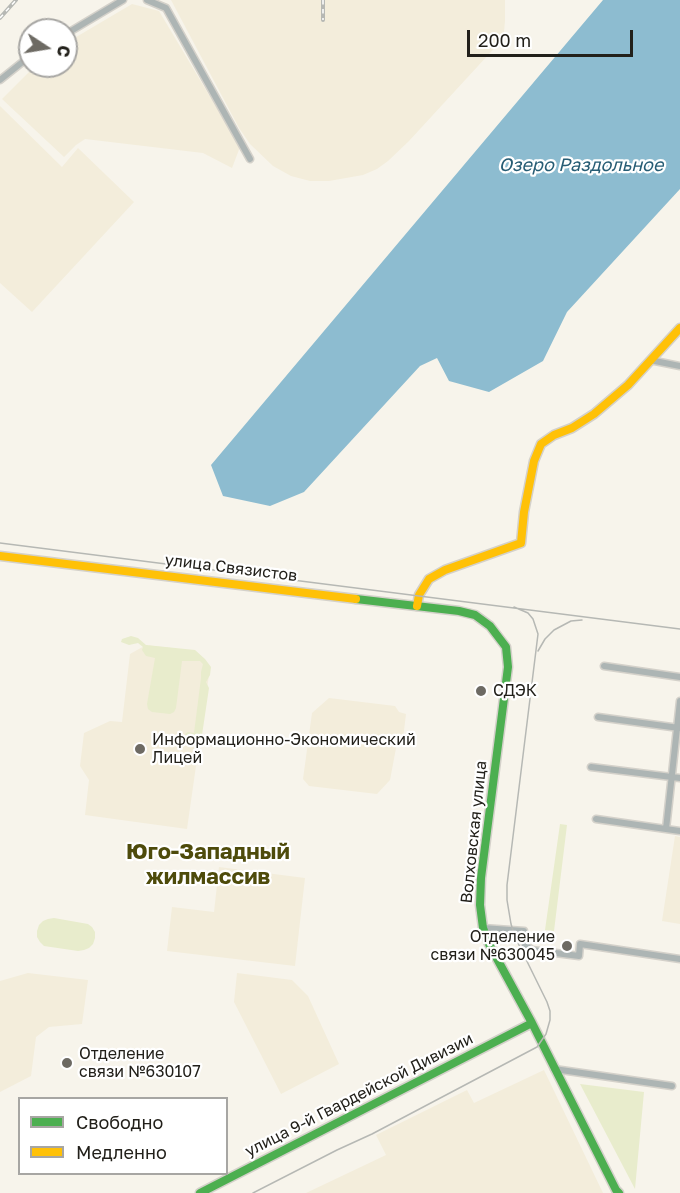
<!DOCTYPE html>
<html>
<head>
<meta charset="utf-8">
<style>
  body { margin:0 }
  #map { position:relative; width:680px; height:1193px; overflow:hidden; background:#f7f4eb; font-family:"Golos Text",sans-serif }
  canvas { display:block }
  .legend { position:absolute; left:18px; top:1097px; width:210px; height:78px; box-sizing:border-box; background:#fff; border:2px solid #a7a6a3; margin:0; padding:8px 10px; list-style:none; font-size:18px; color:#22201a }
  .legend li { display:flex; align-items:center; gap:12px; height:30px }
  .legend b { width:30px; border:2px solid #a7a6a3 }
  .north { position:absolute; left:18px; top:18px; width:60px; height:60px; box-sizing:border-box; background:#fff; border:2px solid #a7a6a3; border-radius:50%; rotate:102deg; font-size:16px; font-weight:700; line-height:24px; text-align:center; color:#22201a }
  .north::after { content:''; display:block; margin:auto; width:21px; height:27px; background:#6d6a63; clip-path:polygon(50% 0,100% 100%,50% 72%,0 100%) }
  .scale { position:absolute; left:467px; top:30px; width:166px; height:27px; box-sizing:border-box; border:3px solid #22201a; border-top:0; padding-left:8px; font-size:18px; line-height:21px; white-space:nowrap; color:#22201a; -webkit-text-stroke:4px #fff; paint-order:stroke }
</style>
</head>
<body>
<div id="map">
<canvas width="680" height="1193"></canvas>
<ul class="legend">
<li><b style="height:8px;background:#4caf50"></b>Свободно</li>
<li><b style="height:8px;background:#ffc107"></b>Медленно</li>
</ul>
<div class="north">С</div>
<div class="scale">200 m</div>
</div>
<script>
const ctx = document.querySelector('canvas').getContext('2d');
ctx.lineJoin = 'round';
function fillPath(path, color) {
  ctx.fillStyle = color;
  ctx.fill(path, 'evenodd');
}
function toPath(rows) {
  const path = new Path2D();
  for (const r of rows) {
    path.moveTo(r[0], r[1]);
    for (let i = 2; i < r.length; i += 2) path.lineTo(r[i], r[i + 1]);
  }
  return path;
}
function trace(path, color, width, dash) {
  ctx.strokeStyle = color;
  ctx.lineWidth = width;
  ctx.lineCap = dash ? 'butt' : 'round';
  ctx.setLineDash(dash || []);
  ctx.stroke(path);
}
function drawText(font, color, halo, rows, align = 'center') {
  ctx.font = font + ' "Golos Text",sans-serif';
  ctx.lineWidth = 4.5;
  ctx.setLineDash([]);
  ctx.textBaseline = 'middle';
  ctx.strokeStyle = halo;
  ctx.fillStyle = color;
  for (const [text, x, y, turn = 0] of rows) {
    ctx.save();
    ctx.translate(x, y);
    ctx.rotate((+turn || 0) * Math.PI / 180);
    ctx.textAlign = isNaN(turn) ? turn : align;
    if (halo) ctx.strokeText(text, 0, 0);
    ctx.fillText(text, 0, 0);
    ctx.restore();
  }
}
const built = toPath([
  [171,0,505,0,505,21,504,32,501,41,409,141,388,161,377,169,363,175,329,181,310,181,291,176,273,166,250,144,239,128],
  [132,4,159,11,240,147,232,168,203,153,85,139,76,145,64,157,2,99,35,66,66,66,66,43],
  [0,106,62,167,78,148,134,202,32,312,0,283],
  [146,645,195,651,210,668,187,829,85,815,89,780,80,766,84,733,110,721,122,722,130,654],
  [329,698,395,706,399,712,406,714,403,739,397,743,390,780,377,794,309,786,303,779,312,713],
  [675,836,680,837,680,924,662,921],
  [219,867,305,878,295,966,167,951,172,907,214,912],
  [28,973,88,980,82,1024,49,1027,36,1037,31,1076,0,1092,0,981],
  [237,973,292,980,308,996,339,1064,281,1094,234,1002],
  [544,1070,603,1193,306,1193,386,1155,376,1135,467,1090,474,1103]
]);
const green = toPath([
  [131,636,138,638,146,645,195,650,205,659,211,667,210,675,206,682,209,688,202,735,197,740,188,738,185,734,188,732,194,733,201,678,201,672,203,664,200,661,182,661,176,708,174,712,170,714,152,712,148,709,147,704,155,658,146,656,142,650,143,647,138,643,129,645,121,642,122,639],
  [560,824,567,825,554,931,545,930],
  [54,918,88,924,92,927,95,932,95,938,93,944,89,948,84,950,78,951,44,946,40,942,37,937,37,931,39,925,43,921,48,919],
  [580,1084,644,1092,635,1189]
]);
const water = toPath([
  [603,0,680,0,680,189,567,312,543,361,489,392,449,381,437,358,420,366,304,492,270,506,223,496,211,465]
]);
const street = toPath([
  [147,0,166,8,250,159],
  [66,34,123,0],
  [0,80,30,56],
  [650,360,680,366],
  [604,666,680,677],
  [598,717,679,728],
  [591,767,680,778],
  [596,819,680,831],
  [666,829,680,701],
  [483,928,524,931,525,945,532,950,579,956,580,944,680,959],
  [554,1069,672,1086]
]);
const fast = toPath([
  [356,599,459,611,475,615,490,626,506,647,508,667,481,878,480,905,483,928,489,944,532,1023,616,1190,619,1193],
  [200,1193,532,1023]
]);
const slow = toPath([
  [0,556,356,599],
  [417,606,419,595,429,579,445,570,521,543,524,512,534,461,541,444,554,435,572,428,594,414,628,385,680,328]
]);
const tram = toPath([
  [0,543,680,629],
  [538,651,545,639,554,630,571,621,582,620],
  [253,1193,337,1150,372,1134,537,1047,546,1034,550,1020,550,1011,547,1002,515,937,511,924,507,900,507,885,538,634,533,619,528,613,514,607]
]);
const rail = toPath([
  [323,0,323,20],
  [0,18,16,0]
]);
const markers = [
  [481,691,6,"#6d6a63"],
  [140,749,6,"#6d6a63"],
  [567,946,6,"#6d6a63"],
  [67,1063,6,"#6d6a63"]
];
const streetNames = [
  ["улица Связистов",231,568,7],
  ["Волховская улица",474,832,-84],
  ["улица 9-й Гвардейской Дивизии",359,1095,-27]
];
const poiNames = [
  ["СДЭК",493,691],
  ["Информационно-Экономический",152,740],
  ["Лицей",152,758],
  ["Отделение",555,937,"right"],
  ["связи №630045",555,955,"right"],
  ["Отделение",79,1054],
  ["связи №630107",79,1072]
];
const waterNames = [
  ["Озеро Раздольное",581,165]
];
const districtNames = [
  ["Юго-Западный",208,852],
  ["жилмассив",208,877]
];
fillPath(built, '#f3eddb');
fillPath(green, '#e8eccc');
fillPath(water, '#8dbcd0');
trace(street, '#d4d1ca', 9);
trace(fast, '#d4d1ca', 11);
trace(slow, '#d4d1ca', 11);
trace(street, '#adb5b4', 6);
trace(fast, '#4caf50', 8);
trace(slow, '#ffc107', 8);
trace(tram, '#b6b8b4', 1.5);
trace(rail, '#b6b8b4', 4);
trace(rail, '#fff', 1.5, [4.5]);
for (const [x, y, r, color] of markers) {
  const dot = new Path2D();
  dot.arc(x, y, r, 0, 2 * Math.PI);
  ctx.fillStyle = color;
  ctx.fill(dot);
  trace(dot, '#fff', 2);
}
drawText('16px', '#22201a', '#fff', streetNames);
drawText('16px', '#22201a', '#fff', poiNames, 'left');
drawText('italic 18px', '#265c74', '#fff', waterNames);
drawText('bold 22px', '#4e4b0b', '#fff', districtNames);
</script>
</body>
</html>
